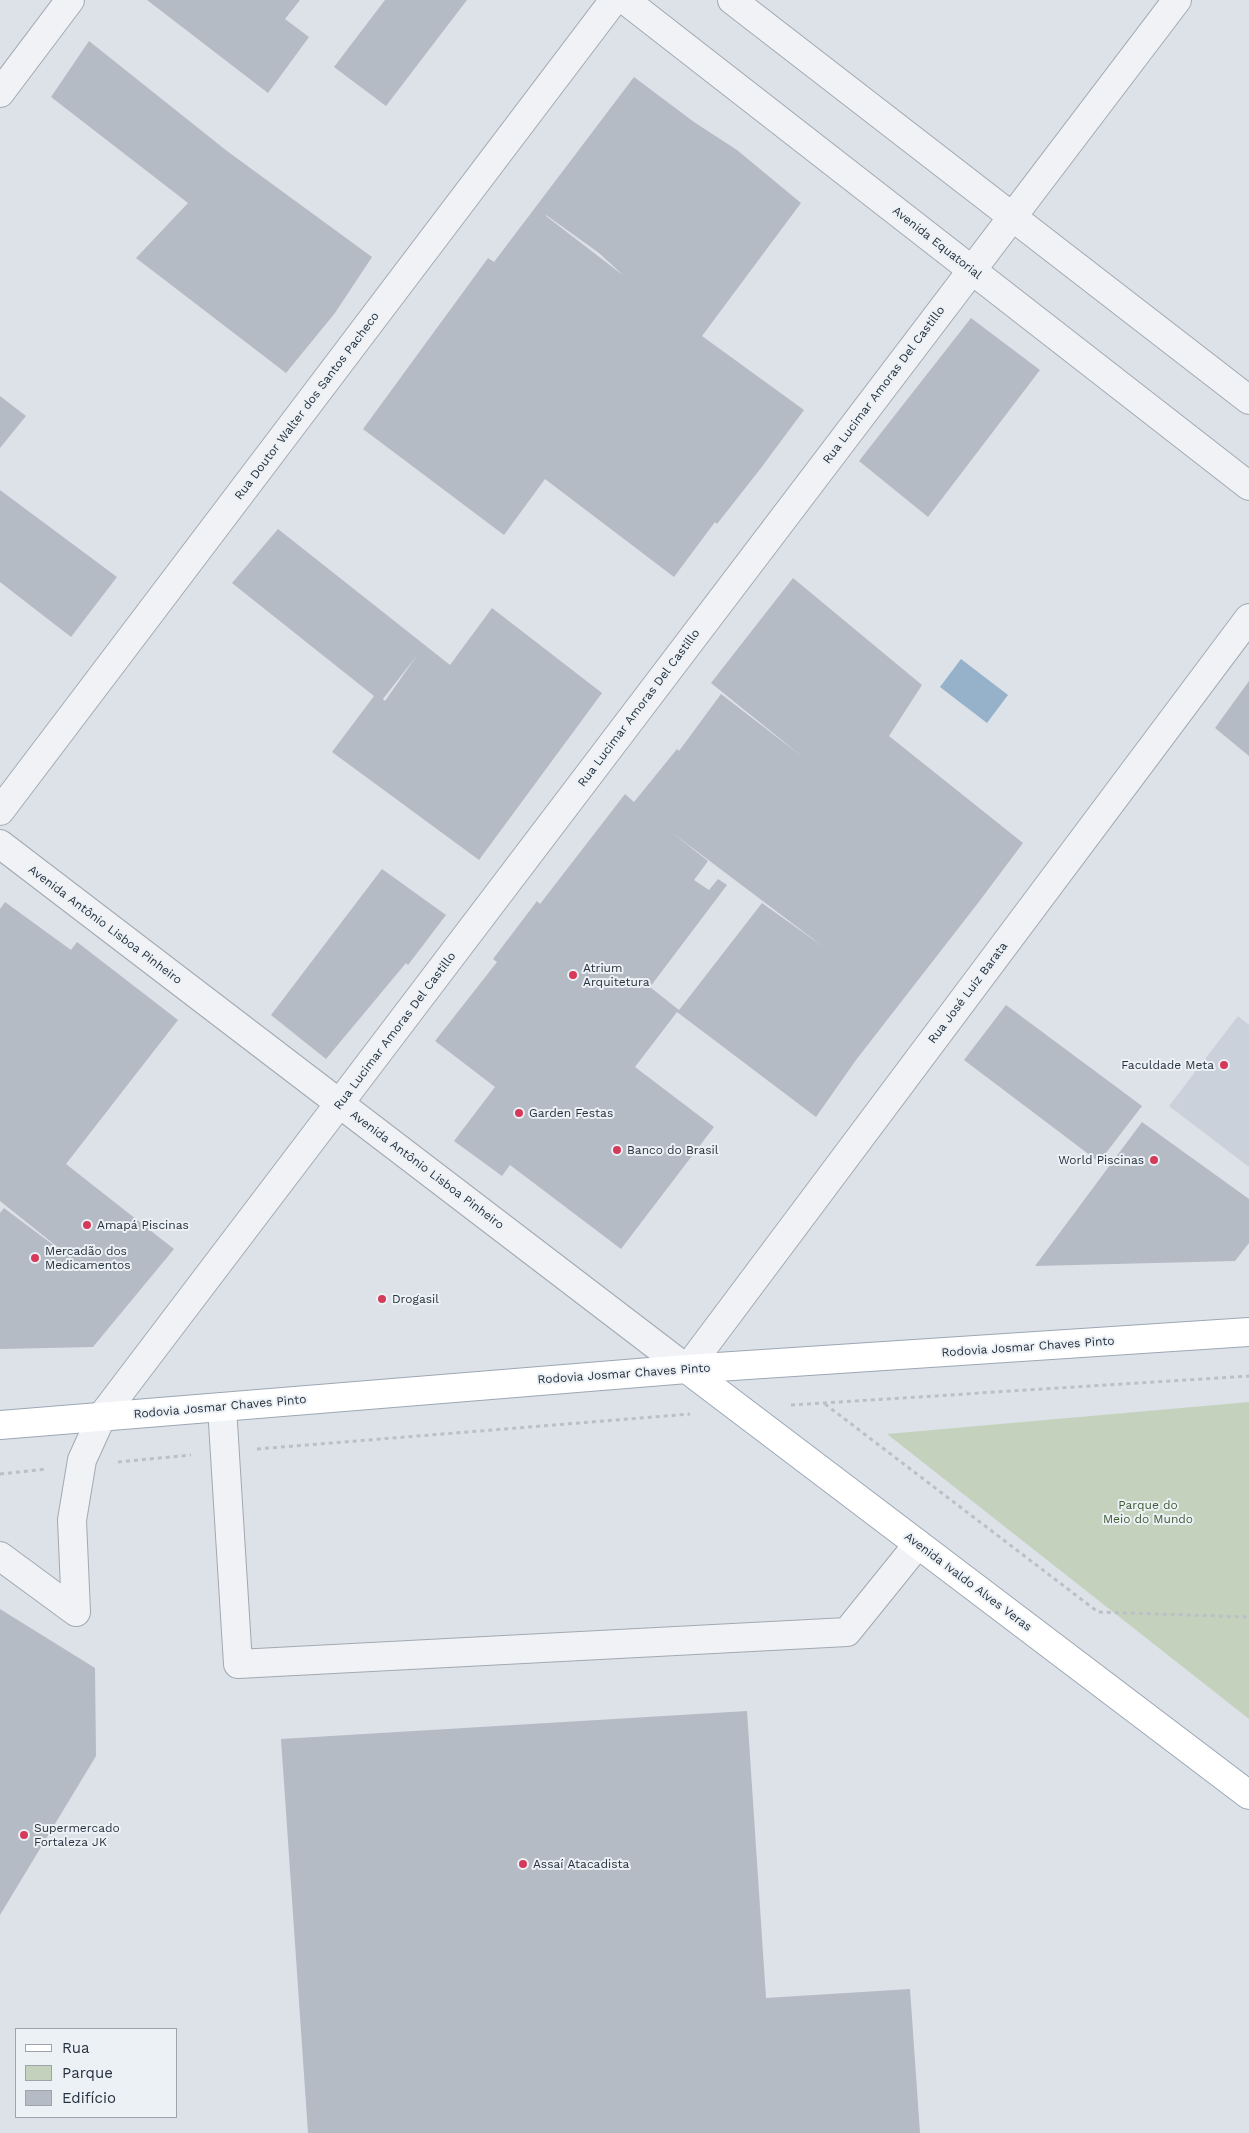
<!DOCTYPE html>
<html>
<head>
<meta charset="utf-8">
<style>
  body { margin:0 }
  #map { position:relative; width:1249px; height:2133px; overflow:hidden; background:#dde2e8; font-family:"Work Sans",sans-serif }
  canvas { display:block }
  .legend { position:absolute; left:15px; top:2028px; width:162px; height:90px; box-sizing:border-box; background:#ecf1f5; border:1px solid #9da4ac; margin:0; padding:6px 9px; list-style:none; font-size:15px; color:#26313f }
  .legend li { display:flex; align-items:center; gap:10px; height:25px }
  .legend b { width:25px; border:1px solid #9da4ac }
</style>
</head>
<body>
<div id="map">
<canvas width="1249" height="2133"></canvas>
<ul class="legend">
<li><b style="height:6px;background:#fff"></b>Rua</li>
<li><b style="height:14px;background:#c4d2bd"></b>Parque</li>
<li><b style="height:14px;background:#b4bbc5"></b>Edifício</li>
</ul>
</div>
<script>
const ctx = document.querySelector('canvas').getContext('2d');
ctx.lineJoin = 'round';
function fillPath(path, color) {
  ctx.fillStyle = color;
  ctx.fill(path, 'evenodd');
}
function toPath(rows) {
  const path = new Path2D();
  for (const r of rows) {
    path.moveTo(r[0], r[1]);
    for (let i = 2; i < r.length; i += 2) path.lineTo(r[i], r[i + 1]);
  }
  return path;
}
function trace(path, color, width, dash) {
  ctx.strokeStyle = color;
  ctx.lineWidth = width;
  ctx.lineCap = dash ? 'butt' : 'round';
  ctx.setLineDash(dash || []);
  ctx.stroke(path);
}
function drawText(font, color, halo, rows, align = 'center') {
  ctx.font = font + ' "Work Sans",sans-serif';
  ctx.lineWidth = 4;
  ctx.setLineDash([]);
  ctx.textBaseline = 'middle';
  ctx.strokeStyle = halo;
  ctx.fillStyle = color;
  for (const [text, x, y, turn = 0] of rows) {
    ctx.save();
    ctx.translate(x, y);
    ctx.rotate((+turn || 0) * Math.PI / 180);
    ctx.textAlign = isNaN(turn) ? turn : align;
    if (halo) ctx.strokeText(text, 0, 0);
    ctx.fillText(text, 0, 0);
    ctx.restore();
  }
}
const built = toPath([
  [1238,1016,1249,1025,1249,1167,1169,1106]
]);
const green = toPath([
  [1249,1402,1249,1719,887,1434]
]);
const water = toPath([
  [961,659,1008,695,987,723,940,687]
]);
const building = toPath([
  [147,0,300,0,285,19,309,37,268,93],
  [385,0,467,0,386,106,334,67],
  [89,41,227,151,372,257,335,313,286,373,136,258,188,203,51,97],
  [634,77,694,122,737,150,801,203,702,336,804,410,761,468,717,524,715,522,674,577,545,479,504,535,363,429,488,258,494,262],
  [546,215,599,253,624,276,546,216],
  [971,318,1040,370,928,517,859,461],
  [0,396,26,416,0,448],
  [0,490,117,577,71,637,0,582],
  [278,529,450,665,492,608,602,693,479,860,332,752,374,696,232,583],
  [418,654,385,701,383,699],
  [793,578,922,685,889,736,1023,843,978,903,856,1060,816,1117,677,1012,635,1067,714,1127,621,1249,510,1165,502,1176,454,1141,495,1087,435,1041,497,962,493,959,537,901,540,904,625,794,634,802,677,749,679,751,721,694,804,758,711,683],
  [670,831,825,948,762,903,679,1010,650,987,727,885,718,879,709,890,694,880,708,861],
  [1249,681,1249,756,1215,728],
  [382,869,446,915,408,965,406,963,326,1059,271,1015],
  [5,902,71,950,77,942,178,1020,66,1164,174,1249,93,1347,0,1349,0,1213,4,1208,80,1265,0,1201,0,909],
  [1006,1005,1142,1106,1099,1162,964,1060],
  [1142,1122,1249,1199,1249,1243,1235,1261,1035,1266],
  [0,1609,95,1668,96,1756,0,1915],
  [747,1711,766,1998,910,1989,920,2133,308,2133,281,1739]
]);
const path = toPath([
  [825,1404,1098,1612,1249,1617],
  [791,1405,1249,1376],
  [257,1449,690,1414],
  [118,1462,191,1455],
  [0,1474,47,1469]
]);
const minor = toPath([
  [625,0,1249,486],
  [732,0,1249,400],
  [0,93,70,0],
  [0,811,614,0],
  [0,844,687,1369,1249,618],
  [222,1407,238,1664,847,1632,918,1544],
  [0,1556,76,1612],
  [76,1612,72,1520,82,1460,102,1416,1177,0]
]);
const major = toPath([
  [687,1369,1249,1795],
  [0,1425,687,1369,1249,1332]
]);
const markers = [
  [573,975,5,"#d53a5b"],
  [1224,1065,5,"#d53a5b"],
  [519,1113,5,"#d53a5b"],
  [617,1150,5,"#d53a5b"],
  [1154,1160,5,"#d53a5b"],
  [87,1225,5,"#d53a5b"],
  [35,1258,5,"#d53a5b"],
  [382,1299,5,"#d53a5b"],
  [24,1835,5,"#d53a5b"],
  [523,1864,5,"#d53a5b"]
];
const streetNames = [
  ["Avenida Equatorial",937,243,38],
  ["Rua Lucimar Amoras Del Castillo",884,385,-53],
  ["Rua Doutor Walter dos Santos Pacheco",307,406,-53],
  ["Rua Lucimar Amoras Del Castillo",639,708,-53],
  ["Avenida Antônio Lisboa Pinheiro",105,925,37],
  ["Rua José Luiz Barata",968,993,-53],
  ["Rua Lucimar Amoras Del Castillo",395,1031,-53],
  ["Avenida Antônio Lisboa Pinheiro",427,1170,37],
  ["Rodovia Josmar Chaves Pinto",1028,1347,-4],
  ["Rodovia Josmar Chaves Pinto",624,1374,-4],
  ["Rodovia Josmar Chaves Pinto",220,1407,-5],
  ["Avenida Ivaldo Alves Veras",968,1582,37]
];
const poiNames = [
  ["Atrium",583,968],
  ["Arquitetura",583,982],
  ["Faculdade Meta",1214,1065,"right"],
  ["Garden Festas",529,1113],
  ["Banco do Brasil",627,1150],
  ["World Piscinas",1144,1160,"right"],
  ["Amapá Piscinas",97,1225],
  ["Mercadão dos",45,1251],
  ["Medicamentos",45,1265],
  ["Drogasil",392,1299],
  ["Supermercado",34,1828],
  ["Fortaleza JK",34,1842],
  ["Assaí Atacadista",533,1864]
];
const parkNames = [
  ["Parque do",1148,1505],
  ["Meio do Mundo",1148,1519]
];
fillPath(built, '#cbd1da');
fillPath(green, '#c4d2bd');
fillPath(water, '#95b2ca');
fillPath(building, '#b4bbc5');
trace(minor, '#a2a9b2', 30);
trace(major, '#9ca7b4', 30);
trace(path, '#bbc0c6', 3, [4, 4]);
trace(minor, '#f0f2f6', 28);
trace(major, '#fff', 28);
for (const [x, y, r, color] of markers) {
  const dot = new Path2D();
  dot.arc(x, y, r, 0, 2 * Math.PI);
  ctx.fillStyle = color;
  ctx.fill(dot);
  trace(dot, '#ecf1f5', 2);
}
drawText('12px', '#26313f', '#ecf1f5', streetNames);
drawText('12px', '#26313f', '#ecf1f5', poiNames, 'left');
drawText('12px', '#3d5b32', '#ecf1f5', parkNames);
</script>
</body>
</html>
